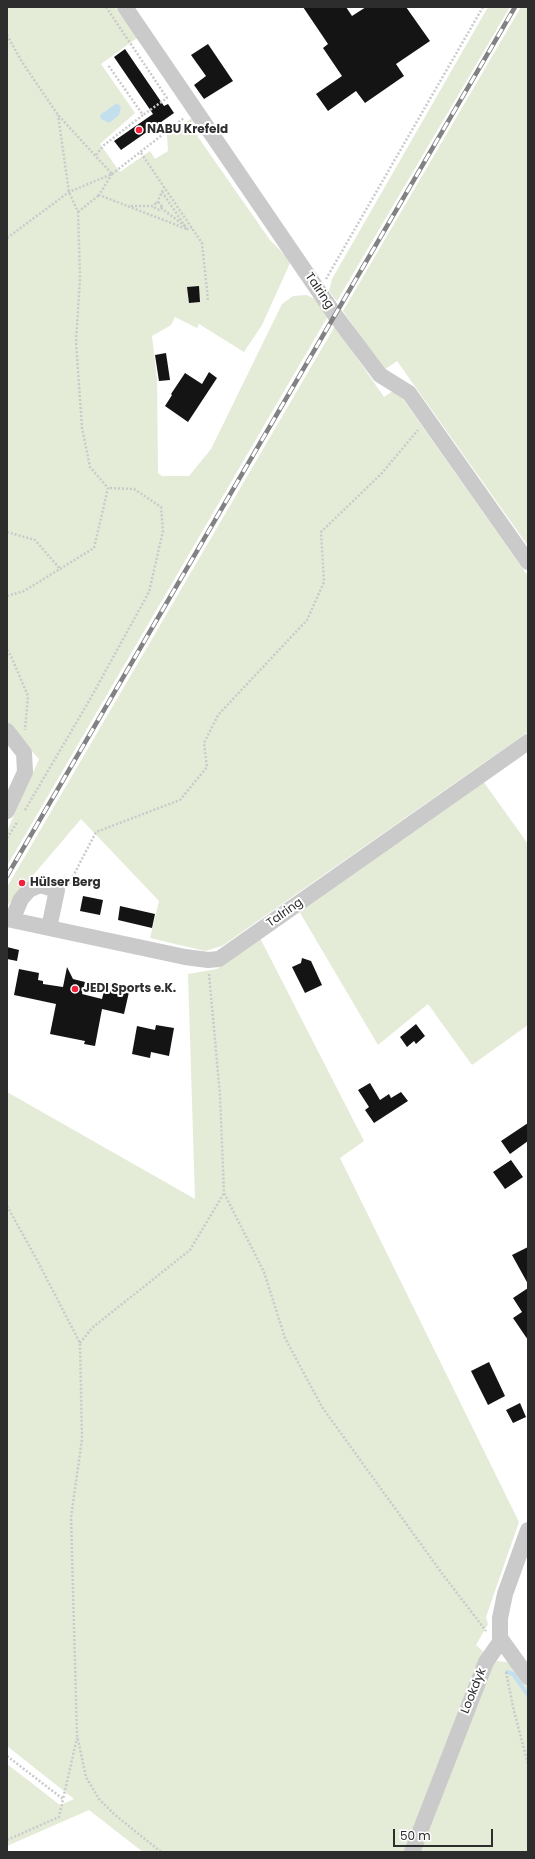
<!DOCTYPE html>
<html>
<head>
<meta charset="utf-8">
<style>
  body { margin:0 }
  #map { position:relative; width:535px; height:1859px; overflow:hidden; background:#fff; font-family:Poppins,sans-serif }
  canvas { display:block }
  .frame { position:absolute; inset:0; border:8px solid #2d2d2d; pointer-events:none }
  .scale { position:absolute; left:393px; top:1829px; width:100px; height:18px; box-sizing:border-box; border:2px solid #2d2d2d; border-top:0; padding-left:5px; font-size:12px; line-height:14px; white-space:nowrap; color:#2d2d2d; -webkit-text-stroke:3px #fff; paint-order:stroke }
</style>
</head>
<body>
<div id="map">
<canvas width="535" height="1859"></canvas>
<div class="frame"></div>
<div class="scale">50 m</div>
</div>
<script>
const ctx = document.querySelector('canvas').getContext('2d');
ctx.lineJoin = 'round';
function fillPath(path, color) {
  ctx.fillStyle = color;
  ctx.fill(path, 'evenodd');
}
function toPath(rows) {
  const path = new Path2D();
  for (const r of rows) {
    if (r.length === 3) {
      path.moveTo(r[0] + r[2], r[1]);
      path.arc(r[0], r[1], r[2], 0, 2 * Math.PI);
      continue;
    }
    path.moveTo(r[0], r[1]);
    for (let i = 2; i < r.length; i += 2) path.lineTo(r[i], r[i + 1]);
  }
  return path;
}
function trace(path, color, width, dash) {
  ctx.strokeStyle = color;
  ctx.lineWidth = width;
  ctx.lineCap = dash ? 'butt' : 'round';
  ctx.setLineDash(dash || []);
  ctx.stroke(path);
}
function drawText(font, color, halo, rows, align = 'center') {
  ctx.font = font + ' Poppins,sans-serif';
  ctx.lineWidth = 4;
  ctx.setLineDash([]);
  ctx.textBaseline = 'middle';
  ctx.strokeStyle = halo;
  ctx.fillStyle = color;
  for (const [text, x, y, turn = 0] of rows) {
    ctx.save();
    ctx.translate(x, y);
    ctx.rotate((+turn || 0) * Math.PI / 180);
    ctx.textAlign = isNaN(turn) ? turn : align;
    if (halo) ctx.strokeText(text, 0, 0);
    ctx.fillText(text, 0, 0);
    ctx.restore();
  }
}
const green = toPath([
  [7,7,115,7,137,38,101,64,135,113,100,144,120,172,150,151,155,159,168,151,167,135,192,118,198,137,270,240,291,261,262,325,244,352,199,324,197,328,175,317,171,325,152,336,157,379,158,473,162,476,189,476,211,449,282,304,293,296,307,295,318,301,328,316,7,866,7,831,39,759,7,725],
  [488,7,510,7,337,301,329,291,332,279],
  [521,7,528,7,528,546,397,361,384,370,343,311],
  [335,326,384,397,396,389,528,576,528,732,222,946,205,951,150,938,159,901,81,819,7,906,7,887],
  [483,781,528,844,528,1025,472,1065,428,1004,378,1045,299,911],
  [260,938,364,1141,340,1158,519,1522,486,1617,488,1624,476,1645,487,1655,407,1852,143,1852,89,1810,7,1846,7,1764,60,1805,74,1799,7,1746,7,1092,195,1199,188,974,217,969],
  [498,1661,507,1662,528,1684,528,1852,414,1852,494,1662]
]);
const water = toPath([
  [117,103,121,107,119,115,109,123,101,119,100,115]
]);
const stream = toPath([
  [507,1672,513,1674,528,1695]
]);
const building = toPath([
  [303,7,346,7,352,16,366,7,406,7,430,41,396,64,404,76,365,103,356,91,328,111,316,94,342,76,323,48,328,44],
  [208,44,233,81,204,99,194,85,206,76,191,55],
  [125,49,164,106,168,104,174,113,121,150,114,141,153,114,114,57],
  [199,286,200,302,189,303,187,287],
  [166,353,170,380,159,381,155,355],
  [209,372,217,378,188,422,165,406,172,395,171,394,185,373,202,384],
  [83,896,103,900,100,915,80,911],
  [120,906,155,914,152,928,118,920],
  [7,947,19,950,17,961,7,959],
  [302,958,311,961,322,985,305,993,292,967,301,963],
  [67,967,73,979,85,982,82,994,102,999,105,987,129,992,124,1014,102,1009,95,1046,84,1044,85,1041,50,1034,56,1004,14,995,19,969,39,973,38,980,43,981,43,984,63,987],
  [416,1024,425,1036,416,1044,414,1041,407,1047,400,1037],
  [156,1025,174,1028,169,1056,151,1052,150,1058,132,1054,137,1026,155,1030],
  [370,1083,380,1100,389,1094,391,1098,401,1092,408,1101,374,1123,365,1110,369,1107,358,1090],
  [528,1123,528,1141,510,1154,501,1141],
  [511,1160,523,1177,505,1189,493,1172],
  [528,1247,528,1284,512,1255],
  [528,1288,528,1340,513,1318,522,1312,513,1298],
  [489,1362,505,1396,488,1405,471,1371],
  [520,1403,526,1417,513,1423,506,1410]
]);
const path = toPath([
  [106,7,167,98,143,115],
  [7,35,22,62,58,115,112,174],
  [141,153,202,243,208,300],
  [96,155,104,145,143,115,108,65],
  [112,174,99,195,187,229],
  [162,192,187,229,192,227],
  [158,206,3.5],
  [157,203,164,187],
  [131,206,155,206],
  [161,208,185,226],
  [78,212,99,195],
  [7,238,69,192,112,174,184,118],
  [326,279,483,7],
  [7,532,35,540,61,570],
  [7,596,24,591,94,548,108,488,90,467,82,428,76,342,80,278,78,212,69,192,58,115],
  [7,650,11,656,28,696,25,730],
  [25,810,89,701,149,592,163,531,161,507,134,489,108,488],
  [7,838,18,821],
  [69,884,96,832,180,800,207,767,204,743,218,715,307,620,324,582,321,532,382,473,418,430],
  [209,974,220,1095,224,1193,264,1272,285,1338,322,1407,441,1572,486,1631],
  [7,1206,37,1260,80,1343,82,1439,71,1517,77,1735,86,1777,99,1799,114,1814,161,1852],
  [80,1343,92,1328,190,1250,224,1193],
  [506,1672,514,1711,528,1764],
  [7,1756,63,1799,77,1738],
  [7,1840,59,1817,63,1799]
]);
const minor = toPath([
  [125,7,335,315,380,375,409,393,528,562],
  [7,731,24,753,25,772,7,811],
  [7,919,185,957,208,960,219,959,528,742],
  [12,920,21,899,29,890,40,885,57,890,49,928],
  [500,1638,528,1677],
  [412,1852,486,1662,500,1642,500,1618,505,1594,528,1530]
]);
const rail = toPath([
  [7,876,515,7]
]);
const markers = [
  [139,130,4,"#f1213b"],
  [22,883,4,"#f1213b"],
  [75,989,4,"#f1213b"]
];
const poiNames = [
  ["NABU Krefeld",147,130],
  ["Hülser Berg",30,883],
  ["JEDI Sports e.K.",83,989]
];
const streetNames = [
  ["Talring",319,291,56],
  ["Talring",285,913,-35],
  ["Lookdyk",474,1691,-68]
];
fillPath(green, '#e4ecd8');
fillPath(water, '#c3dfed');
trace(stream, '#c3dfed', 4);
fillPath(building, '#141414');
trace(path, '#cacaca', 2.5, [2, 2]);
trace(minor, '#cacaca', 16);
trace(rail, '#828282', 4.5);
trace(rail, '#fff', 3, [9]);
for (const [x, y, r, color] of markers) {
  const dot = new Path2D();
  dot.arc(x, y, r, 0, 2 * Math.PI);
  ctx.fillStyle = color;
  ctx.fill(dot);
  trace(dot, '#fff', 1.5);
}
drawText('bold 12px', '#2d2d2d', '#fff', poiNames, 'left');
drawText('12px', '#2d2d2d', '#fff', streetNames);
</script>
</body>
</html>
